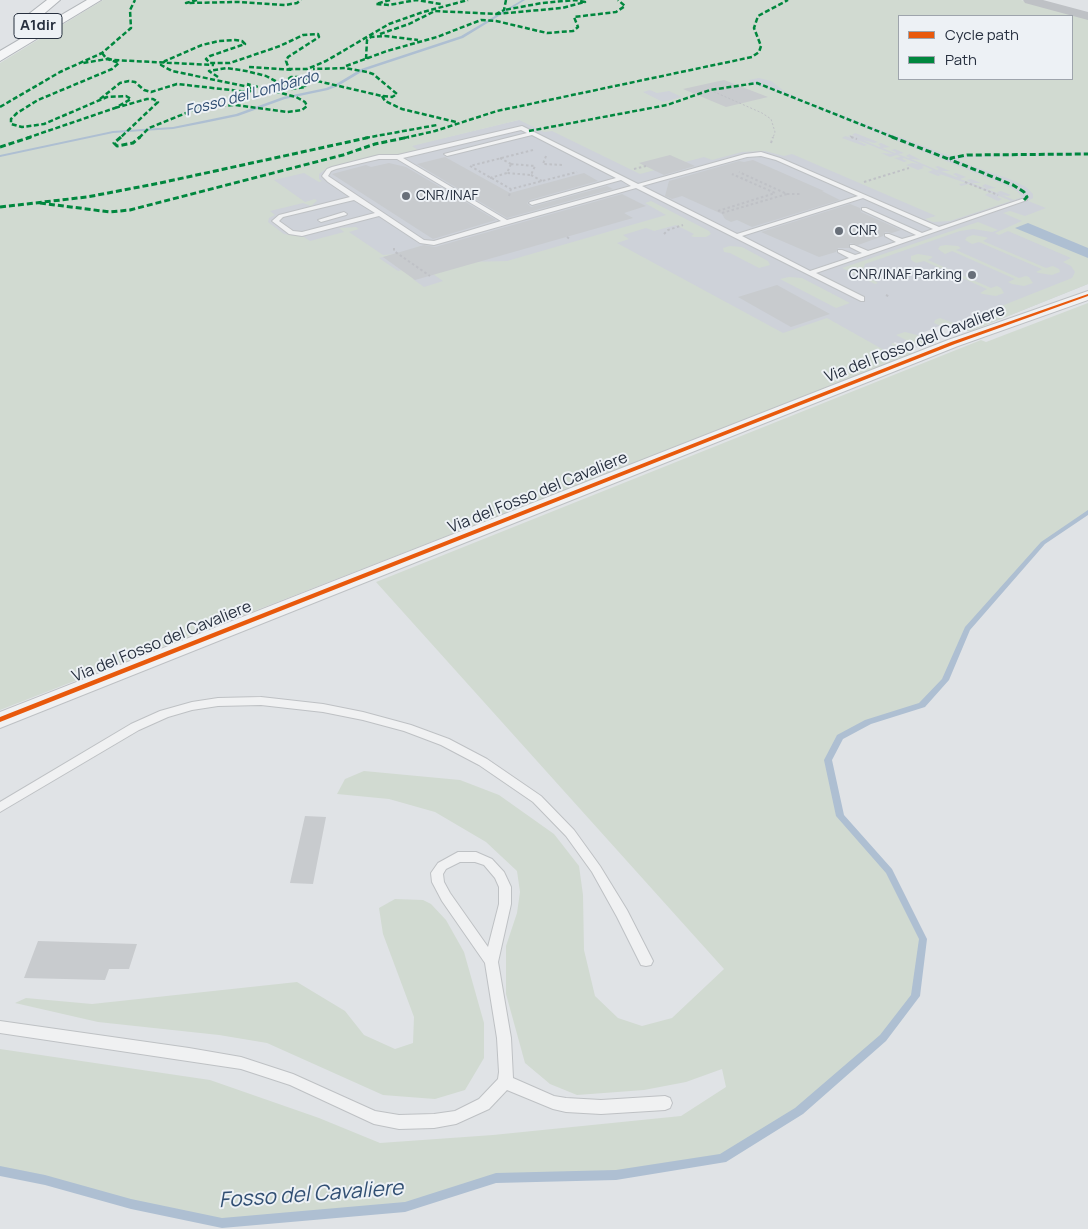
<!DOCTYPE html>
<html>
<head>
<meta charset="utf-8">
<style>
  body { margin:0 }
  #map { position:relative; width:1088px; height:1229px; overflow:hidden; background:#e0e3e6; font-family:Manrope,sans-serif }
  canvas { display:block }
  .legend { position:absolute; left:898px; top:15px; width:175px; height:65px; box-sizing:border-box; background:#edf1f5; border:1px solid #9ea4ac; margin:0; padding:6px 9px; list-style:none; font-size:15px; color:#27303f }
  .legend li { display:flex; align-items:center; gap:10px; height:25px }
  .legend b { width:25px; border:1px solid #9ea4ac }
</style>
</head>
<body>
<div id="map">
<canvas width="1088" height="1229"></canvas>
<ul class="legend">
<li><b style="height:6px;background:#e8590c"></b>Cycle path</li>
<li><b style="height:6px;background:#00873e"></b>Path</li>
</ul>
</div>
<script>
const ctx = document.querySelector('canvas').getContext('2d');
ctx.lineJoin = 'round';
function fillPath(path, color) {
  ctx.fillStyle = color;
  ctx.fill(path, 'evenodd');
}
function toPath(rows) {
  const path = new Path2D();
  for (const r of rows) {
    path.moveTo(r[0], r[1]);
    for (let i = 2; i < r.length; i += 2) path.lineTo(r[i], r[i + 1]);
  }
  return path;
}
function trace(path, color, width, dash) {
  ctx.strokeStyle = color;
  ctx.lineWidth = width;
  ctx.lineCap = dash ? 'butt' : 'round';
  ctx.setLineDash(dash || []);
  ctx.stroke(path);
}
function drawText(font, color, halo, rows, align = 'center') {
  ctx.font = font + ' Manrope,sans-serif';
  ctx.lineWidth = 4;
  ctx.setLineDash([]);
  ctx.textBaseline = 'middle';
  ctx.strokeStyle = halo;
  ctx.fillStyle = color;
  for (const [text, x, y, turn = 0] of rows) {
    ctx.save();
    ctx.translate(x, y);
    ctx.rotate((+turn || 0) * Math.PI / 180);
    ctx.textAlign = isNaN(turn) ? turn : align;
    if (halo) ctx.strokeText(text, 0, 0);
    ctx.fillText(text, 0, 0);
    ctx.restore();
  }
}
const built = toPath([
  [899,29,899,79,1072,79,1088,32,1088,284,971,331,950,330,939,326,927,331,918,334,925,341,923,346,910,349,895,342,892,344,902,350,547,486,183,200]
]);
const green = toPath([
  [103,0,1021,0,1088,18,1088,152,951,156,944,154,805,101,784,91,771,81,759,78,749,80,750,83,785,95,1005,185,1017,191,1022,197,1014,200,1002,195,1008,196,1011,195,1001,191,997,192,1000,194,987,189,996,188,985,184,982,186,986,188,984,188,972,183,981,183,971,179,967,180,971,182,969,182,960,179,966,177,956,173,953,174,958,177,956,177,941,171,950,171,938,166,935,167,939,169,937,170,911,159,921,160,909,154,906,156,910,158,908,158,898,154,904,153,895,149,891,150,896,152,895,153,882,148,890,147,881,143,878,144,881,146,879,147,863,140,874,143,878,142,855,133,852,135,861,138,850,135,848,136,856,139,845,136,842,138,864,146,867,145,858,141,860,141,893,154,881,153,890,157,897,155,901,157,894,158,904,162,907,161,902,159,904,158,919,164,912,163,906,165,918,170,924,168,922,167,924,166,933,170,928,172,938,176,941,175,934,172,966,183,959,184,961,186,969,184,996,195,988,193,985,195,998,201,1002,199,997,197,999,196,1011,201,950,221,933,222,925,219,936,216,792,154,784,156,765,151,742,152,712,160,704,157,640,174,552,131,544,132,519,120,412,146,418,150,399,154,376,155,329,167,319,174,319,179,322,181,319,182,304,173,274,180,305,202,315,199,317,201,311,206,303,203,270,211,275,215,269,218,268,222,284,234,304,237,310,241,344,232,339,228,356,227,359,229,349,232,383,255,395,254,379,258,398,271,413,267,426,275,413,279,424,287,443,281,411,259,426,254,415,247,429,246,469,262,507,261,666,215,645,203,651,201,709,231,711,234,706,237,694,237,691,236,694,234,676,225,654,231,646,228,623,235,629,239,617,243,783,333,827,318,891,354,902,350,891,344,893,343,914,354,0,710,0,63],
  [899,16,1072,16,1072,79,899,79],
  [650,90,657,93,669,91,682,97,663,102,643,92],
  [1088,155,1088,284,971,331,950,330,934,323,935,320,940,318,956,324,1072,278,1075,272,1071,266,1063,262,1071,258,1008,231,999,235,995,233,1022,221,1003,213,1010,211,1025,216,1046,208,1028,201,1033,198,1033,194,1026,187,1012,180,964,163,958,159,968,157],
  [978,222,998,230,992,232,973,229,960,231,865,264,862,272,878,283,875,284,842,268],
  [973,235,985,237,988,238,983,241,1046,268,1053,266,1059,269,1060,272,1052,275,1039,273,1036,272,1042,269,979,242,972,244,965,240,967,237],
  [946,245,958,246,961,248,956,250,1019,278,1026,276,1029,277,1033,283,1024,286,1012,284,1008,282,1015,279,952,251,945,254,938,249,940,246],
  [730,246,742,247,768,261,770,265,759,268,730,253,724,252,723,248],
  [918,254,930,256,933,257,928,260,991,288,997,286,1001,288,1004,293,996,296,983,294,980,293,987,289,924,261,916,263,911,260,911,256],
  [789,277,802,278,850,303,836,308,780,279],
  [1088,303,1088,512,1043,543,967,629,945,680,922,705,868,722,841,737,828,760,840,816,889,871,923,939,915,996,883,1038,799,1111,722,1159,616,1175,496,1178,405,1207,222,1223,131,1204,45,1180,0,1171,0,1049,210,1080,319,1118,380,1143,493,1135,681,1116,726,1087,722,1069,686,1082,644,1090,577,1095,550,1084,525,1063,506,994,506,946,517,913,520,892,517,871,486,842,435,812,389,799,337,794,345,779,364,771,460,780,499,795,554,834,579,866,583,895,584,950,595,996,618,1018,642,1026,672,1018,724,969,376,582,981,340,986,342],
  [905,332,921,336,925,341,925,345,918,346,896,335],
  [395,899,423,900,431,904,446,920,464,952,484,1023,484,1058,465,1090,435,1099,383,1095,267,1043,219,1035,98,1022,15,1003,26,998,92,1004,297,982,345,1011,364,1035,395,1049,413,1043,414,1017,383,934,379,908]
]);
const water = toPath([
  [1028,223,1088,248,1088,258,1015,228]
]);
const stream = toPath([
  [522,0,525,0,463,38,363,71,338,86,328,90,285,99,238,116,204,123,173,129,113,133,0,157,0,155,113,131,173,127,236,114,283,97,326,88,336,84,361,69,461,36,522,0],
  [1088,510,1088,515,1045,544,970,630,949,680,925,707,871,724,843,739,832,760,844,815,892,869,927,939,920,996,886,1041,803,1114,726,1162,616,1180,496,1183,405,1212,222,1228,131,1209,45,1185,0,1176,0,1166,45,1175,131,1199,222,1218,405,1202,496,1173,616,1170,720,1154,795,1108,880,1035,911,995,919,939,886,873,836,816,824,760,836,737,837,735,865,720,919,703,942,679,965,627,1041,542,1088,510]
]);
const building = toPath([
  [724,80,768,97,726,107,683,89],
  [670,155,695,166,664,175,639,163],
  [445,157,510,193,584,173,598,181,530,200,527,203,531,207,607,186,613,189,507,218,417,164],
  [753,160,824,191,822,191,840,200,752,227,737,220,731,222,725,219,722,214,682,196,672,199,665,196,669,181,739,161,744,162],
  [389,163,406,167,496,220,433,239,332,174,366,165,371,167],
  [622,194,646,206,624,213,633,218,415,280,383,257,424,245,435,247],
  [850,204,860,208,861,212,901,230,892,233,885,232,883,236,858,245,850,243,849,248,838,248,836,252,819,257,761,232],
  [777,285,830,314,791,327,738,297],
  [305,816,326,817,313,884,290,883],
  [38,941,137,944,129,969,109,969,105,980,24,978]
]);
const pathFar1 = toPath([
  [710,90,762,113,771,119,775,132,773,138],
  [850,136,854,138]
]);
const path = toPath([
  [851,137,857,139],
  [771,143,773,137],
  [533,150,470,166,511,189,577,172],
  [546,156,543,164,563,165],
  [500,158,511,164],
  [511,164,535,166,531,175,507,173,511,164],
  [634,169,646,166],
  [531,175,542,181],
  [490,178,507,173],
  [864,182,909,168],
  [965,182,998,195],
  [787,194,800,194],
  [509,196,511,189],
  [718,211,775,193,732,174],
  [722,213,787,194,739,172],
  [664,234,668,230,683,225],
  [567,237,571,240],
  [394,248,394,251,430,276],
  [886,295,890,297]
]);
const lane = toPath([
  [522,126,638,184,745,154,761,152,780,158,939,227,1022,199,1027,200,816,273,864,297,864,301,861,301,636,188,434,245,420,243,379,216,302,236,289,234,272,221,279,215,350,197,328,182,322,176,327,169,332,167,379,155,398,155,522,126],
  [521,130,527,133,444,154,447,156,532,135,616,178,530,202,529,203,532,205,621,180,631,186,507,220,403,158,521,130],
  [761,156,776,160,858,196,737,234,642,186,747,157,761,156],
  [379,159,397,159,501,221,434,241,424,240,328,176,331,171,336,169,379,159],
  [863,198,933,229,922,233,866,208,862,208,862,210,916,235,902,239,889,234,885,234,885,236,896,242,868,251,854,245,850,245,850,247,862,253,855,255,842,250,838,250,838,252,849,258,810,271,742,236,863,198],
  [354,200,375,213,302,232,293,231,279,221,283,217,354,200],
  [344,212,347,214,346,215,321,222,318,220,344,212],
  [261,697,323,704,363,712,411,725,449,739,487,759,541,796,574,830,600,866,627,910,651,957,653,961,651,965,646,966,641,965,617,917,592,872,566,836,533,802,479,765,441,745,404,731,363,720,323,712,261,705,218,706,192,710,168,717,139,730,0,812,0,802,131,724,160,711,192,702,218,698,261,697],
  [458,852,476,852,492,859,504,872,511,887,511,904,498,962,511,1038,513,1078,554,1096,566,1098,601,1100,665,1096,670,1098,672,1103,670,1108,665,1110,601,1114,566,1112,553,1109,507,1090,489,1109,456,1124,434,1128,399,1129,374,1124,290,1085,241,1069,0,1033,0,1021,189,1048,241,1057,293,1074,375,1111,399,1115,434,1114,455,1111,479,1099,498,1079,499,1072,497,1038,485,963,442,901,432,882,431,873,438,863,458,852],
  [460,862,475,862,484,865,495,878,499,887,499,904,488,947,450,893,444,882,443,874,446,869,460,862]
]);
const street = toPath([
  [1088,291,1088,300,958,346,0,728,0,712,948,340,1088,291]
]);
const secondary = toPath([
  [1023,0,1043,0,1088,12,1088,20,1025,3,1023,0]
]);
const highway = toPath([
  [47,0,60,0,33,23,25,23,23,20,25,17,47,0],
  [87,0,101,0,0,61,0,51,87,0]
]);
const quietFar1 = toPath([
  [197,0,186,3,238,2,285,5,297,3,301,0],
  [390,0,376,4,389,5,416,0,441,4],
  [496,14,562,8,585,2,575,0,542,3,504,10],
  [380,34,409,24,435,11,496,14,504,10,506,0],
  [102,53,106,58,113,60,214,65],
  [366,59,367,40,371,37,385,36,418,40],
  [346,66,387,51,437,37,481,20,496,21,547,33,573,31,578,27,574,17,616,12,625,6,618,0],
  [249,67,294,70],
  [218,77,209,71,227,68,246,71,266,76,291,89,306,87,304,84,287,80,291,77,300,77,382,96,392,97,397,94,373,74,367,72,345,68,313,69],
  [382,96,385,101,402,109,456,122],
  [100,99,120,83,129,81,135,82,144,90,151,92,177,84,249,92,252,90,249,87,172,71,161,65,165,61,202,45,219,41,235,40,242,41,245,44,210,56,206,59,210,63,230,63,280,46,303,35,318,34,319,37,288,57,286,61,289,69,307,69,326,61,389,24,423,12,468,0],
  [0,107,60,72,102,53,131,28,130,10,135,0],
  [115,108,147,99,153,99,158,102,120,138],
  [529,131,667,105,710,90,757,83,895,138],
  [27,138,115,108,131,99,126,96,107,97,44,124,22,127,11,124,11,119,17,113,38,100,112,69,119,63,107,59,83,63],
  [139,138,149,128,201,107,235,105,287,112,302,110,307,106,305,102,296,97,247,84],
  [365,138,437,125],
  [404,138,435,131,497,111,752,57,759,52,761,46,754,28,758,16,788,0]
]);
const quiet = toPath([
  [121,137,114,143,117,146,133,143,140,137],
  [892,137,951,160],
  [0,147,31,137],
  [1024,200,1027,197,1024,192,1013,185,951,160,951,158,967,155,1088,154],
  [40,203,110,212,130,210,343,155,375,144,409,137],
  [0,207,87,197,160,183,371,137]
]);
const cycleway = toPath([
  [1088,294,1088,296,955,344,0,722,0,717,951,342,1088,294]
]);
const markers = [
  [406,196,5,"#686f79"],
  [839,231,5,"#686f79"],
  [972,275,5,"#686f79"]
];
const farPoinames = [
  ["CNR/INAF",416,196],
  ["CNR",849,231],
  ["CNR/INAF Parking",962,275,"right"]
];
const shields = [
  [38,26,48]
];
const shieldNames = [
  ["A1dir",38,26]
];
const farWaternames = [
  ["Fosso del Lombardo",252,94,-15]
];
const streetNames = [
  ["Via del Fosso del Cavaliere",915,344,-21],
  ["Via del Fosso del Cavaliere",538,493,-22],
  ["Via del Fosso del Cavaliere",162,642,-22]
];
const nearWaternames = [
  ["Fosso del Cavaliere",311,1195,-4]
];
fillPath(built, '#ced2d9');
fillPath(green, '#d1dad1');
fillPath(water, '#aebfd2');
fillPath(stream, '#aebfd2');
fillPath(building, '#c8cbce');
trace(lane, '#bec1c4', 2);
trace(street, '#bec1c4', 2);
trace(highway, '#b2b6ba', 2);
trace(pathFar1, '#bfc1c6', 1, [2, 2]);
trace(path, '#bfc1c6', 2, [2.5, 2.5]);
fillPath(lane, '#f0f1f2');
fillPath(street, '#f0f1f2');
fillPath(secondary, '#bec1c5');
fillPath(highway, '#f4f5f6');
trace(quietFar1, '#00873e', 2.5, [5, 2.5]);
trace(quiet, '#00873e', 3, [6, 3]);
fillPath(cycleway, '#e8590c');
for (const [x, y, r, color] of markers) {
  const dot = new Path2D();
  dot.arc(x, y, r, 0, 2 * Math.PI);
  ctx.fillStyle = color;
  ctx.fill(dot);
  trace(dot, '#edf1f5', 2);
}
drawText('14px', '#27303f', '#edf1f5', farPoinames, 'left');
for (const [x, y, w] of shields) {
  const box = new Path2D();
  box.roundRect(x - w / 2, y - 12.5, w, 25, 4);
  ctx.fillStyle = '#edf1f5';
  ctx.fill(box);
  trace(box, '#27303f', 1);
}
drawText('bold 15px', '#27303f', null, shieldNames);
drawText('italic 15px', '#314f73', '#edf1f5', farWaternames);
drawText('16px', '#27303f', '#edf1f5', streetNames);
drawText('italic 21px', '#314f73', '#edf1f5', nearWaternames);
</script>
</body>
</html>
